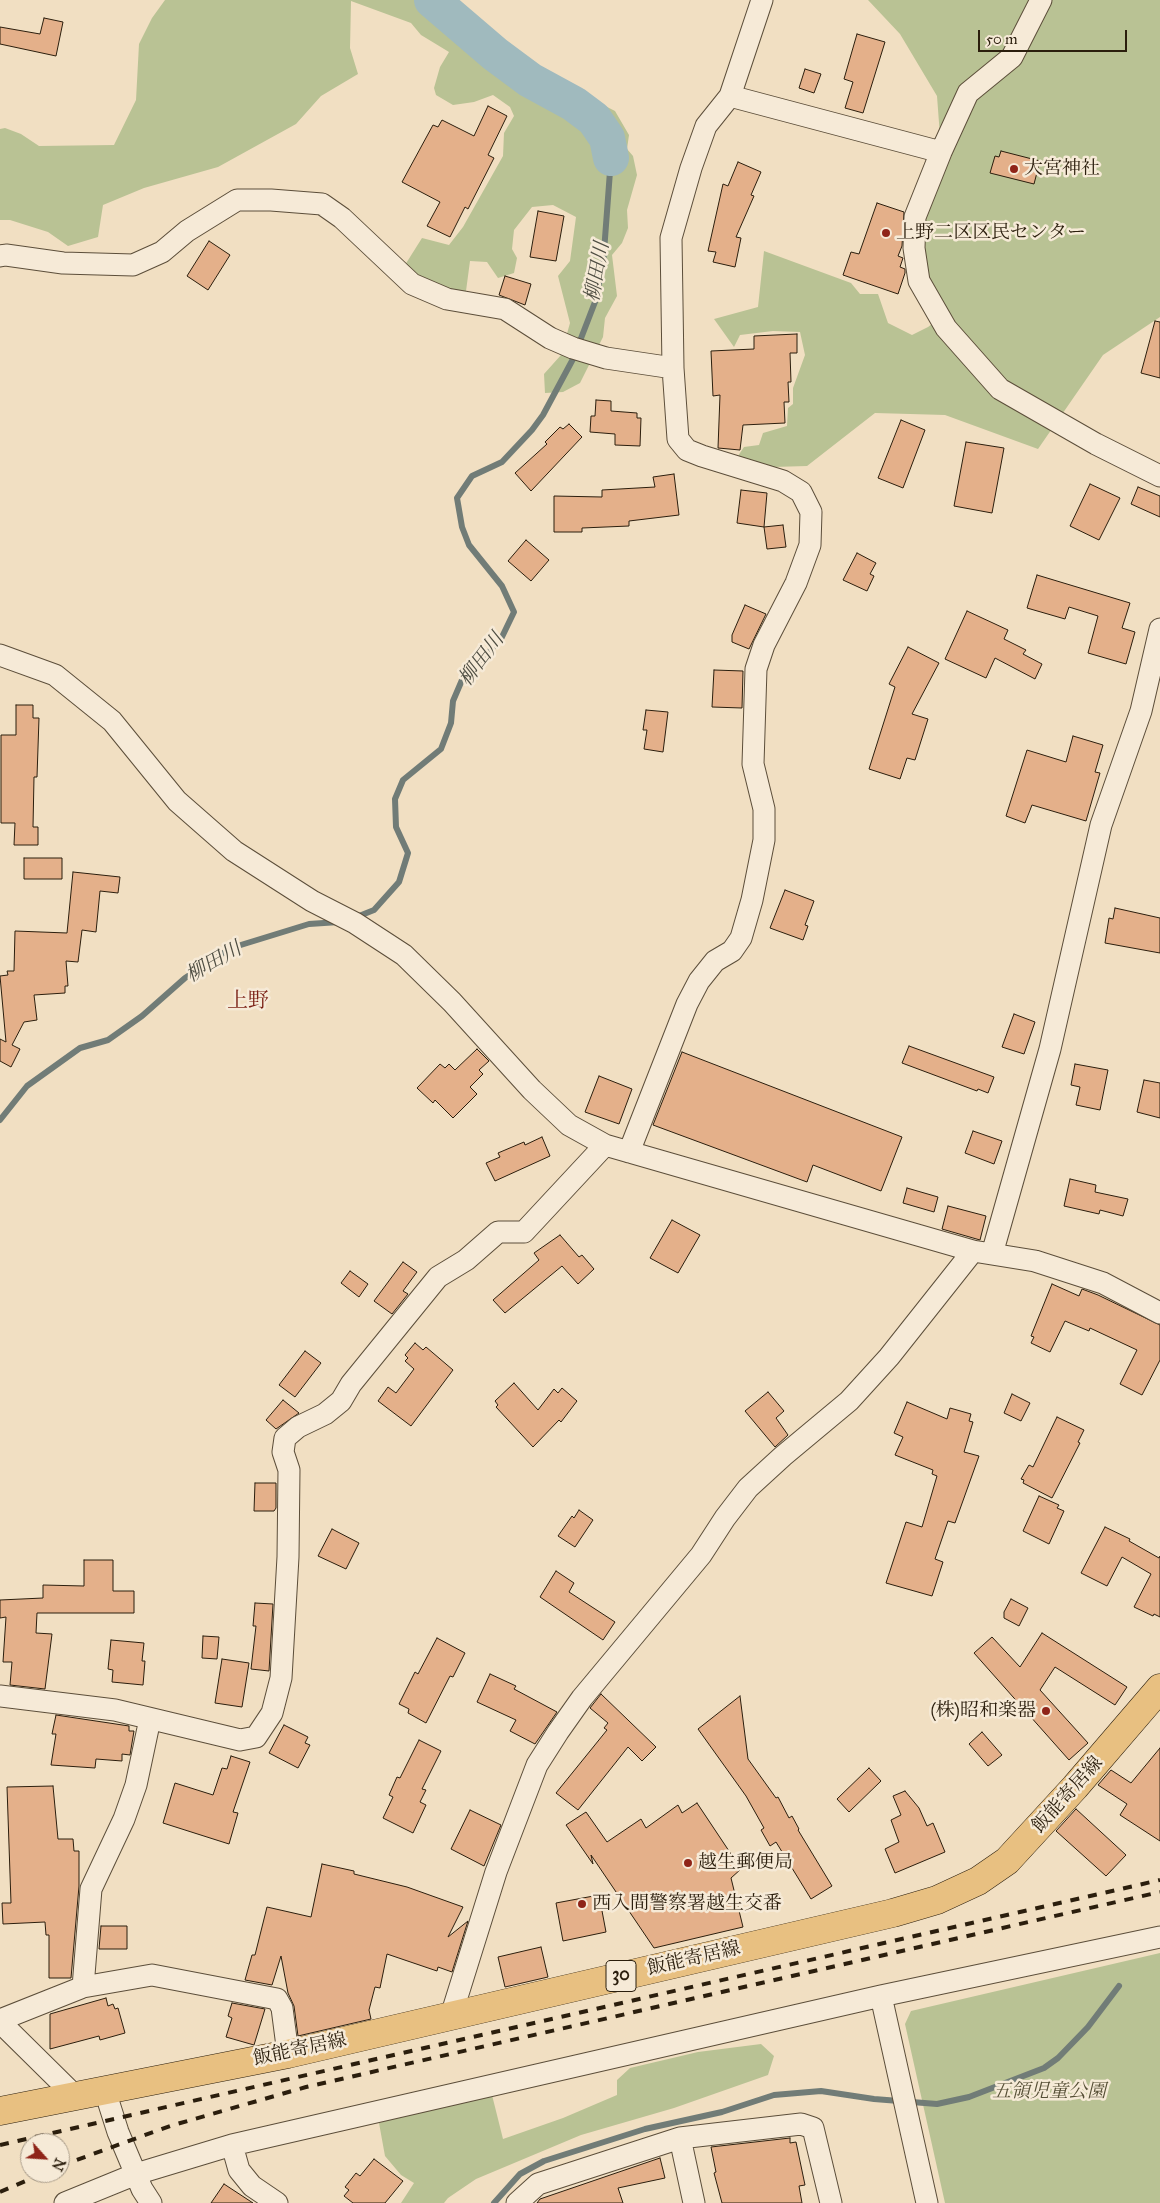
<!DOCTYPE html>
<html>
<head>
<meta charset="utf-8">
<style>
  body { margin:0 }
  #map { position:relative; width:1160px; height:2203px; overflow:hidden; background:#f1dfc2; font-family:"IM FELL Great Primer",serif }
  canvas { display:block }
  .north { position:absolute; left:20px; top:2133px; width:50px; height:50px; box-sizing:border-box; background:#f6ead7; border:1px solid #a59886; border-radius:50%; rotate:116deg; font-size:14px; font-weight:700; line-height:20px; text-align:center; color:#2b1e0d }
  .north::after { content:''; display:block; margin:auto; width:18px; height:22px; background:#8f2418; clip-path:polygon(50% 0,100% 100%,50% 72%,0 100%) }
  .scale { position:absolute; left:978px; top:30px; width:149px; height:22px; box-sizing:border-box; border:2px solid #2b1e0d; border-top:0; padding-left:6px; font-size:15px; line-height:18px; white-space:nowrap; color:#2b1e0d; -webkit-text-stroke:4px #f6ead7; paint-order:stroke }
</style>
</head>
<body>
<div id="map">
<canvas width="1160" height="2203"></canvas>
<div class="north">N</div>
<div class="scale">50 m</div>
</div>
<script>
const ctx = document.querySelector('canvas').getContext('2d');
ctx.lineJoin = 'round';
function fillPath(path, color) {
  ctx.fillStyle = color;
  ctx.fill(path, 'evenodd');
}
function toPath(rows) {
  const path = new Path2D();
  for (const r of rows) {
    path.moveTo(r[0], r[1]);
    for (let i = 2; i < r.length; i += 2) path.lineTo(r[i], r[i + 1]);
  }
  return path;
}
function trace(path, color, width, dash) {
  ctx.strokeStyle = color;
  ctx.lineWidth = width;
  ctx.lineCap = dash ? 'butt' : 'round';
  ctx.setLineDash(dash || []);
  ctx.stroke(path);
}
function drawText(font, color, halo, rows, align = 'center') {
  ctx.font = font + ' "IM FELL Great Primer","Noto Serif JP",serif';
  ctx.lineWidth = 5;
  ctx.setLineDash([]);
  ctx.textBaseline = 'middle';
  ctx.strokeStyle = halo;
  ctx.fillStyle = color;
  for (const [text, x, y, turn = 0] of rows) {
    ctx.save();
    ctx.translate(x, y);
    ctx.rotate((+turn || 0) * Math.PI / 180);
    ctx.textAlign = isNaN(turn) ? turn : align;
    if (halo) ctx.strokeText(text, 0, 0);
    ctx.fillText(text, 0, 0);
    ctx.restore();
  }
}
const green = toPath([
  [165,0,449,0,458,6,469,38,477,52,503,67,542,68,564,85,615,111,629,135,627,149,633,156,637,175,627,210,628,228,622,243,612,255,617,296,605,318,603,337,580,383,563,392,545,393,544,374,561,355,570,323,558,276,570,261,576,217,553,205,532,207,514,230,512,249,517,258,514,273,498,278,487,262,470,261,466,291,445,291,423,279,405,265,422,238,449,245,463,227,503,156,504,133,514,116,510,107,493,95,474,102,453,105,436,95,434,88,440,67,449,52,421,35,411,23,351,1,350,48,358,74,321,96,296,124,218,167,144,188,103,205,98,237,68,246,48,232,10,220,0,220,0,129,5,128,21,134,39,146,114,145,136,100,139,44,152,18],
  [868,0,1160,0,1160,317,1103,355,1038,449,945,415,875,413,807,466,773,467,738,456,744,447,759,445,763,433,787,426,788,408,793,404,793,388,805,355,800,332,773,331,740,335,734,347,714,319,758,307,764,251,851,283,860,294,878,294,888,323,912,335,928,327,944,315,921,264,928,200,943,176,937,96,900,34],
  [1160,1953,1160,2203,945,2203,905,2024,911,2011],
  [761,2044,774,2056,768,2075,674,2108,581,2135,476,2179,448,2198,444,2203,401,2203,414,2183,401,2175,385,2156,379,2123,447,2102,492,2095,503,2139,563,2118,617,2095,617,2080,630,2068,698,2052]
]);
const stream = toPath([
  [354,918,374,910,399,882,408,853,396,827,395,799,403,780,441,749,451,723,453,701,462,680,501,639,514,612,502,586,469,545,462,527,457,498,472,476,502,462,532,430,543,415,573,359,595,302,603,265,611,158],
  [0,1120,27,1086,80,1048,108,1040,142,1016,185,978,231,948,309,924,339,922],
  [494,2203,520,2174,544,2161,645,2129,722,2112,774,2095,821,2091,874,2099,937,2104,969,2097,1044,2068,1058,2058,1088,2027,1119,1986]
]);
const river = toPath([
  [432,0,495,54,530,80,574,104,594,119,607,138,611,158]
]);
const building = toPath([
  [44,18,63,22,56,56,0,44,0,27,40,34,44,18],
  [857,34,885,42,863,113,845,108,853,82,844,79,857,34],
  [805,69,821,74,814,93,799,88,805,69],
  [488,106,507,116,488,155,494,158,468,209,465,207,450,237,427,226,440,202,402,182,433,125,438,127,442,120,474,136,488,106],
  [1001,151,1040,161,1034,184,990,173,995,156,999,157,1001,151],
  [738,162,761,172,751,195,754,196,736,237,741,238,735,267,713,262,716,252,708,251,723,184,728,186,738,162],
  [877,203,904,212,902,246,898,256,903,258,900,267,905,269,905,273,898,294,843,275,851,252,859,254,877,203],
  [538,211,564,216,556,261,530,257,538,211],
  [209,241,230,255,208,290,187,276,209,241],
  [505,276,531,284,525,305,499,295,505,276],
  [1155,321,1160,322,1160,378,1141,373,1155,321],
  [797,334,797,353,790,353,791,382,788,382,789,402,784,402,785,423,743,425,740,450,718,448,720,395,713,396,711,351,754,349,754,336,797,334],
  [596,400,611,401,611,411,637,413,637,418,641,418,640,446,615,445,615,434,590,432,591,416,595,416,596,400],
  [901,420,925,430,903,488,878,478,901,420],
  [569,424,582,437,531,491,515,473,547,444,545,442,560,427,563,429,569,424],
  [966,442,1004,448,992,513,954,506,966,442],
  [674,474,679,515,629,521,629,526,582,528,582,532,554,532,554,496,602,497,602,490,655,487,653,477,674,474],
  [1090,484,1120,498,1099,540,1070,526,1090,484],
  [1138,487,1160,496,1160,517,1131,504,1138,487],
  [741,490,767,493,764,527,737,523,741,490],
  [783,525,786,547,767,549,764,527,783,525],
  [526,540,549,560,531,581,508,561,526,540],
  [857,553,876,563,870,574,874,576,867,591,843,580,857,553],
  [1037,575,1130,603,1122,628,1135,632,1126,664,1088,653,1098,616,1069,607,1065,619,1027,608,1037,575],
  [745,605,766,614,749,649,732,642,732,635,745,605],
  [967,611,1008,630,1004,639,1026,650,1023,654,1042,664,1035,679,995,658,986,678,945,659,967,611],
  [908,647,939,663,912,714,928,719,915,760,907,758,900,779,869,769,895,687,889,684,908,647],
  [714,670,743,671,742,708,712,707,714,670],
  [16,705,33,705,33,718,39,718,37,777,34,777,33,827,38,827,38,845,14,845,15,823,1,823,1,735,16,735,16,705],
  [646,710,668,712,663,752,644,749,647,730,643,730,646,710],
  [1073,736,1103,745,1095,772,1100,773,1086,821,1032,805,1025,823,1006,816,1027,750,1066,762,1073,736],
  [24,858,62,858,62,879,24,879,24,858],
  [73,872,120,877,118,893,100,891,96,932,82,930,78,962,66,961,68,986,65,986,65,993,34,995,37,1020,24,1022,12,1045,20,1049,11,1067,0,1061,0,1039,6,1042,0,976,8,975,7,971,14,971,15,931,67,933,73,872],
  [785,890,814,901,805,925,808,926,803,940,770,928,785,890],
  [1115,908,1160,918,1160,953,1105,943,1109,918,1113,919,1115,908],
  [1014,1014,1035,1022,1024,1054,1002,1047,1014,1014],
  [909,1046,994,1077,988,1093,978,1089,977,1091,902,1063,909,1046],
  [477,1049,489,1061,479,1070,483,1074,470,1087,477,1094,453,1118,435,1100,433,1103,417,1088,440,1064,445,1068,449,1064,455,1070,477,1049],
  [682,1052,902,1137,881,1191,813,1165,807,1182,653,1125,682,1052],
  [1075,1064,1108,1070,1100,1110,1076,1105,1080,1087,1071,1085,1075,1064],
  [599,1076,632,1089,619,1124,585,1112,599,1076],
  [1144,1080,1160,1083,1160,1118,1137,1112,1144,1080],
  [973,1131,1002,1141,994,1164,965,1153,973,1131],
  [542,1137,550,1156,495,1181,486,1163,500,1157,498,1153,524,1142,525,1145,542,1137],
  [1070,1179,1096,1185,1095,1192,1128,1199,1123,1216,1100,1210,1099,1214,1064,1206,1070,1179],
  [907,1188,938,1197,934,1212,903,1203,907,1188],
  [948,1206,986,1216,980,1240,942,1229,948,1206],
  [672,1220,700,1235,678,1273,650,1258,672,1220],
  [560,1235,579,1257,582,1255,594,1269,578,1284,562,1266,505,1313,493,1300,539,1260,534,1253,560,1235],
  [403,1262,417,1272,403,1291,408,1294,392,1314,374,1301,403,1262],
  [350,1271,368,1284,359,1297,341,1283,350,1271],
  [1052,1284,1079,1296,1082,1289,1098,1295,1160,1325,1160,1360,1142,1395,1120,1384,1137,1350,1090,1328,1089,1331,1065,1321,1050,1352,1031,1343,1034,1337,1031,1336,1052,1284],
  [415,1343,423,1350,426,1347,453,1370,411,1426,378,1401,388,1387,396,1393,414,1369,405,1361,408,1358,405,1355,415,1343],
  [305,1351,321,1363,295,1397,279,1385,305,1351],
  [514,1383,538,1410,554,1389,558,1393,562,1388,577,1401,561,1422,559,1420,533,1447,496,1407,498,1405,495,1401,514,1383],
  [768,1392,784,1411,776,1418,788,1435,775,1447,745,1411,768,1392],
  [1012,1394,1030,1403,1021,1421,1004,1413,1012,1394],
  [283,1400,299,1413,276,1429,266,1420,283,1400],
  [907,1402,947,1419,950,1408,971,1414,969,1421,973,1422,964,1452,979,1456,955,1523,948,1521,935,1559,943,1562,932,1596,886,1583,906,1522,922,1527,937,1476,932,1474,933,1470,895,1455,903,1437,894,1433,907,1402],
  [1057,1417,1084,1430,1078,1442,1080,1443,1052,1498,1023,1483,1024,1480,1021,1479,1029,1465,1033,1467,1057,1417],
  [255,1483,276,1483,276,1508,274,1511,254,1511,255,1483],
  [1039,1496,1059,1505,1057,1508,1064,1511,1049,1544,1023,1531,1039,1496],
  [579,1510,593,1520,575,1547,558,1536,572,1516,574,1518,579,1510],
  [1105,1527,1130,1539,1129,1541,1159,1558,1160,1556,1160,1617,1154,1614,1153,1616,1134,1607,1151,1574,1122,1557,1107,1586,1081,1573,1105,1527],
  [332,1529,359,1543,346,1569,318,1556,332,1529],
  [84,1560,113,1560,113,1591,134,1591,134,1613,37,1613,36,1633,52,1634,45,1689,10,1685,12,1662,3,1662,6,1617,0,1618,0,1600,43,1598,43,1585,84,1586,84,1560],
  [556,1571,574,1583,569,1592,615,1622,603,1640,540,1597,556,1571],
  [1011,1599,1028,1608,1019,1626,1004,1618,1004,1612,1011,1599],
  [255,1603,273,1604,269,1671,251,1669,256,1626,253,1626,255,1603],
  [1042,1633,1127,1687,1115,1705,1055,1667,1040,1690,1088,1743,1069,1760,974,1653,992,1637,1020,1667,1042,1633],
  [203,1636,219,1637,217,1659,202,1658,203,1636],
  [437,1638,465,1653,453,1677,450,1676,426,1723,408,1713,409,1709,399,1704,415,1672,418,1674,437,1638],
  [111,1640,144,1643,142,1661,145,1661,143,1685,112,1682,113,1670,108,1669,111,1640],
  [222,1659,249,1663,242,1707,215,1703,222,1659],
  [490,1674,516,1686,514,1689,557,1712,535,1744,510,1731,516,1720,477,1702,490,1674],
  [601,1694,656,1747,642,1761,628,1747,578,1810,556,1793,607,1730,604,1728,608,1723,590,1708,601,1694],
  [740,1696,748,1759,776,1798,778,1797,789,1818,792,1816,799,1829,798,1830,832,1886,811,1899,776,1842,770,1846,761,1830,764,1828,746,1796,698,1729,740,1696],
  [56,1715,129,1726,129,1731,134,1731,130,1755,122,1754,122,1761,96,1759,95,1768,51,1765,56,1734,52,1734,56,1715],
  [284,1725,308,1737,305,1743,310,1745,298,1768,269,1753,284,1725],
  [982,1732,1002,1755,988,1766,969,1744,982,1732],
  [419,1740,441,1751,422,1789,426,1790,420,1802,426,1805,413,1833,383,1818,393,1797,389,1795,397,1777,400,1778,419,1740],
  [1160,1748,1160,1841,1120,1815,1127,1804,1098,1785,1111,1770,1131,1783,1160,1748],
  [231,1756,250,1762,233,1812,238,1813,229,1844,163,1823,175,1783,213,1795,222,1768,227,1769,231,1756],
  [869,1768,881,1781,849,1812,837,1799,869,1768],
  [53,1786,58,1839,73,1839,74,1851,79,1851,79,1886,71,1978,49,1978,49,1935,46,1935,45,1922,3,1924,2,1903,11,1903,7,1787,53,1786],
  [905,1791,919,1808,927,1826,933,1823,945,1852,895,1873,885,1849,899,1842,891,1820,901,1815,893,1796,905,1791],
  [697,1803,741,1869,731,1878,743,1927,654,1948,591,1855,593,1864,566,1825,586,1812,607,1842,641,1819,646,1828,678,1805,682,1813,697,1803],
  [1076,1809,1126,1855,1106,1876,1056,1831,1076,1809],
  [470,1810,501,1825,484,1866,451,1849,470,1810],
  [322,1864,354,1871,354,1874,407,1887,463,1907,448,1937,468,1921,452,1972,438,1967,437,1971,387,1954,380,1988,375,1987,369,2010,371,2019,298,2036,294,2006,288,1993,281,1956,272,1985,245,1980,252,1955,255,1955,267,1907,311,1917,322,1864],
  [599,1895,606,1932,563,1941,556,1903,599,1895],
  [101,1926,127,1926,127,1949,99,1949,101,1926],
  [541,1947,548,1977,505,1987,498,1957,541,1947],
  [106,1998,108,2006,113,2004,115,2009,118,2008,125,2033,100,2040,99,2036,50,2049,50,2014,106,1998],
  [232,2003,265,2009,254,2045,226,2037,232,2018,228,2016,232,2003],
  [790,2138,790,2143,796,2142,805,2185,799,2186,802,2203,722,2203,714,2173,716,2172,711,2147,790,2138],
  [660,2158,665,2178,618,2188,623,2203,537,2203,540,2199,660,2158],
  [374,2159,403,2181,385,2203,353,2203,344,2196,349,2190,345,2187,356,2173,360,2176,374,2159],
  [224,2184,253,2203,211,2203,224,2184]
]);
const minor = toPath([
  [1041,0,1012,57,968,93,941,152,915,217,914,248,919,281,946,328,1000,389,1096,444,1160,476],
  [730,96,941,152],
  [0,256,6,255,63,263,133,265,162,252,187,231,237,200,271,200,322,204,342,218,412,284,447,299,505,309,550,338,573,348,606,358,673,368],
  [0,655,55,675,112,721,177,801,234,851,312,901,355,923,404,955,452,1002,532,1090,569,1125,605,1145,973,1251,1035,1261,1103,1283,1160,1313],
  [629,1152,687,1004,699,981,715,961,732,951,741,938,752,900,764,840,764,809,753,764,756,669,764,645,796,583,810,545,811,512,801,492,783,481,702,456,687,450,678,439,673,368,671,238,691,168,706,126,730,96,762,0],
  [992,1254,1050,1049,1101,825,1141,711,1160,629],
  [0,1696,115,1710,240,1740,256,1737,272,1713,281,1678,288,1557,289,1470,283,1452,285,1438,298,1427,325,1414,341,1401,351,1384,438,1277,466,1260,498,1232,524,1232,605,1145],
  [83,1987,91,1889,124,1819,136,1785,150,1719],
  [881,1996,927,2203],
  [451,2016,496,1872,537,1765,558,1732,582,1698,701,1555,725,1518,748,1488,783,1456,849,1401,889,1357,973,1251],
  [0,2020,83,1987,152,1975,277,1999,282,2008,288,2054],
  [0,2022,75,2096],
  [105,2091,118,2132,142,2189,151,2203],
  [680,2138,694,2203],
  [232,2145,239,2170,252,2186,277,2203],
  [65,2203,136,2174,232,2145,881,1996,1160,1937],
  [517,2203,538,2184,680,2138,801,2124,813,2128,831,2203]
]);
const major = toPath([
  [0,2111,288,2054,893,1913,937,1900,978,1881,1007,1861,1075,1787,1160,1688]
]);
const rail = toPath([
  [0,2145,1160,1880],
  [60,2166,170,2126,306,2087,1160,1892],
  [0,2192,44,2173]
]);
const markers = [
  [1014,169,5,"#8f2418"],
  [886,233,5,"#8f2418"],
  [1046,1711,5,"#8f2418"],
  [688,1863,5,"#8f2418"],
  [582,1904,5,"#8f2418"]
];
const shields = [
  [621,1976,30]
];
const shieldNames = [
  ["30",621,1976]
];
const poiNames = [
  ["大宮神社",1024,169],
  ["上野二区区民センター",896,233],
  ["(株)昭和楽器",1036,1711,"right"],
  ["越生郵便局",698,1863],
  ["西入間警察署越生交番",592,1904]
];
const streetNames = [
  ["飯能寄居線",1068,1795,-48],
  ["飯能寄居線",694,1959,-13],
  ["飯能寄居線",300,2050,-12]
];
const parkNames = [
  ["五領児童公園",1049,2092]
];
const waterNames = [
  ["柳田川",598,272,-80],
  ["柳田川",482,660,-53],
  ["柳田川",214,963,-30]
];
const quarterNames = [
  ["上野",248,1002]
];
fillPath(green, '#b9c294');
trace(stream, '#717c77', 6);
trace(river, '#a0babe', 36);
fillPath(building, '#e4b08a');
trace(building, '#2b1e0d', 1);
trace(minor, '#5c4e3a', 23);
trace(major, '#2b1e0d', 29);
trace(minor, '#f6ead7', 21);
trace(major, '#e8c081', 28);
trace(rail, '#2b1e0d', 4, [9, 9]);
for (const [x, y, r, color] of markers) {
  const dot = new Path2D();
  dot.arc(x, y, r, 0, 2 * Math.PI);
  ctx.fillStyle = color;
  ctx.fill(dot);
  trace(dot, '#f6ead7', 2);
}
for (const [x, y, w] of shields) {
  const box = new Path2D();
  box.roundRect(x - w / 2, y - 15.5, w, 31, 4);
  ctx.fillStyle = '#f6ead7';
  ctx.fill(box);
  trace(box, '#2b1e0d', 1);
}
drawText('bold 18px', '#2b1e0d', null, shieldNames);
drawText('19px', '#2b1e0d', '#f6ead7', poiNames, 'left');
drawText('19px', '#2b1e0d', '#f6ead7', streetNames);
drawText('italic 19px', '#564f36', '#f6ead7', parkNames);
drawText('italic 20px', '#4e4d42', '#f6ead7', waterNames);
drawText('21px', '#7a1f14', '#f6ead7', quarterNames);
</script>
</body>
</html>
